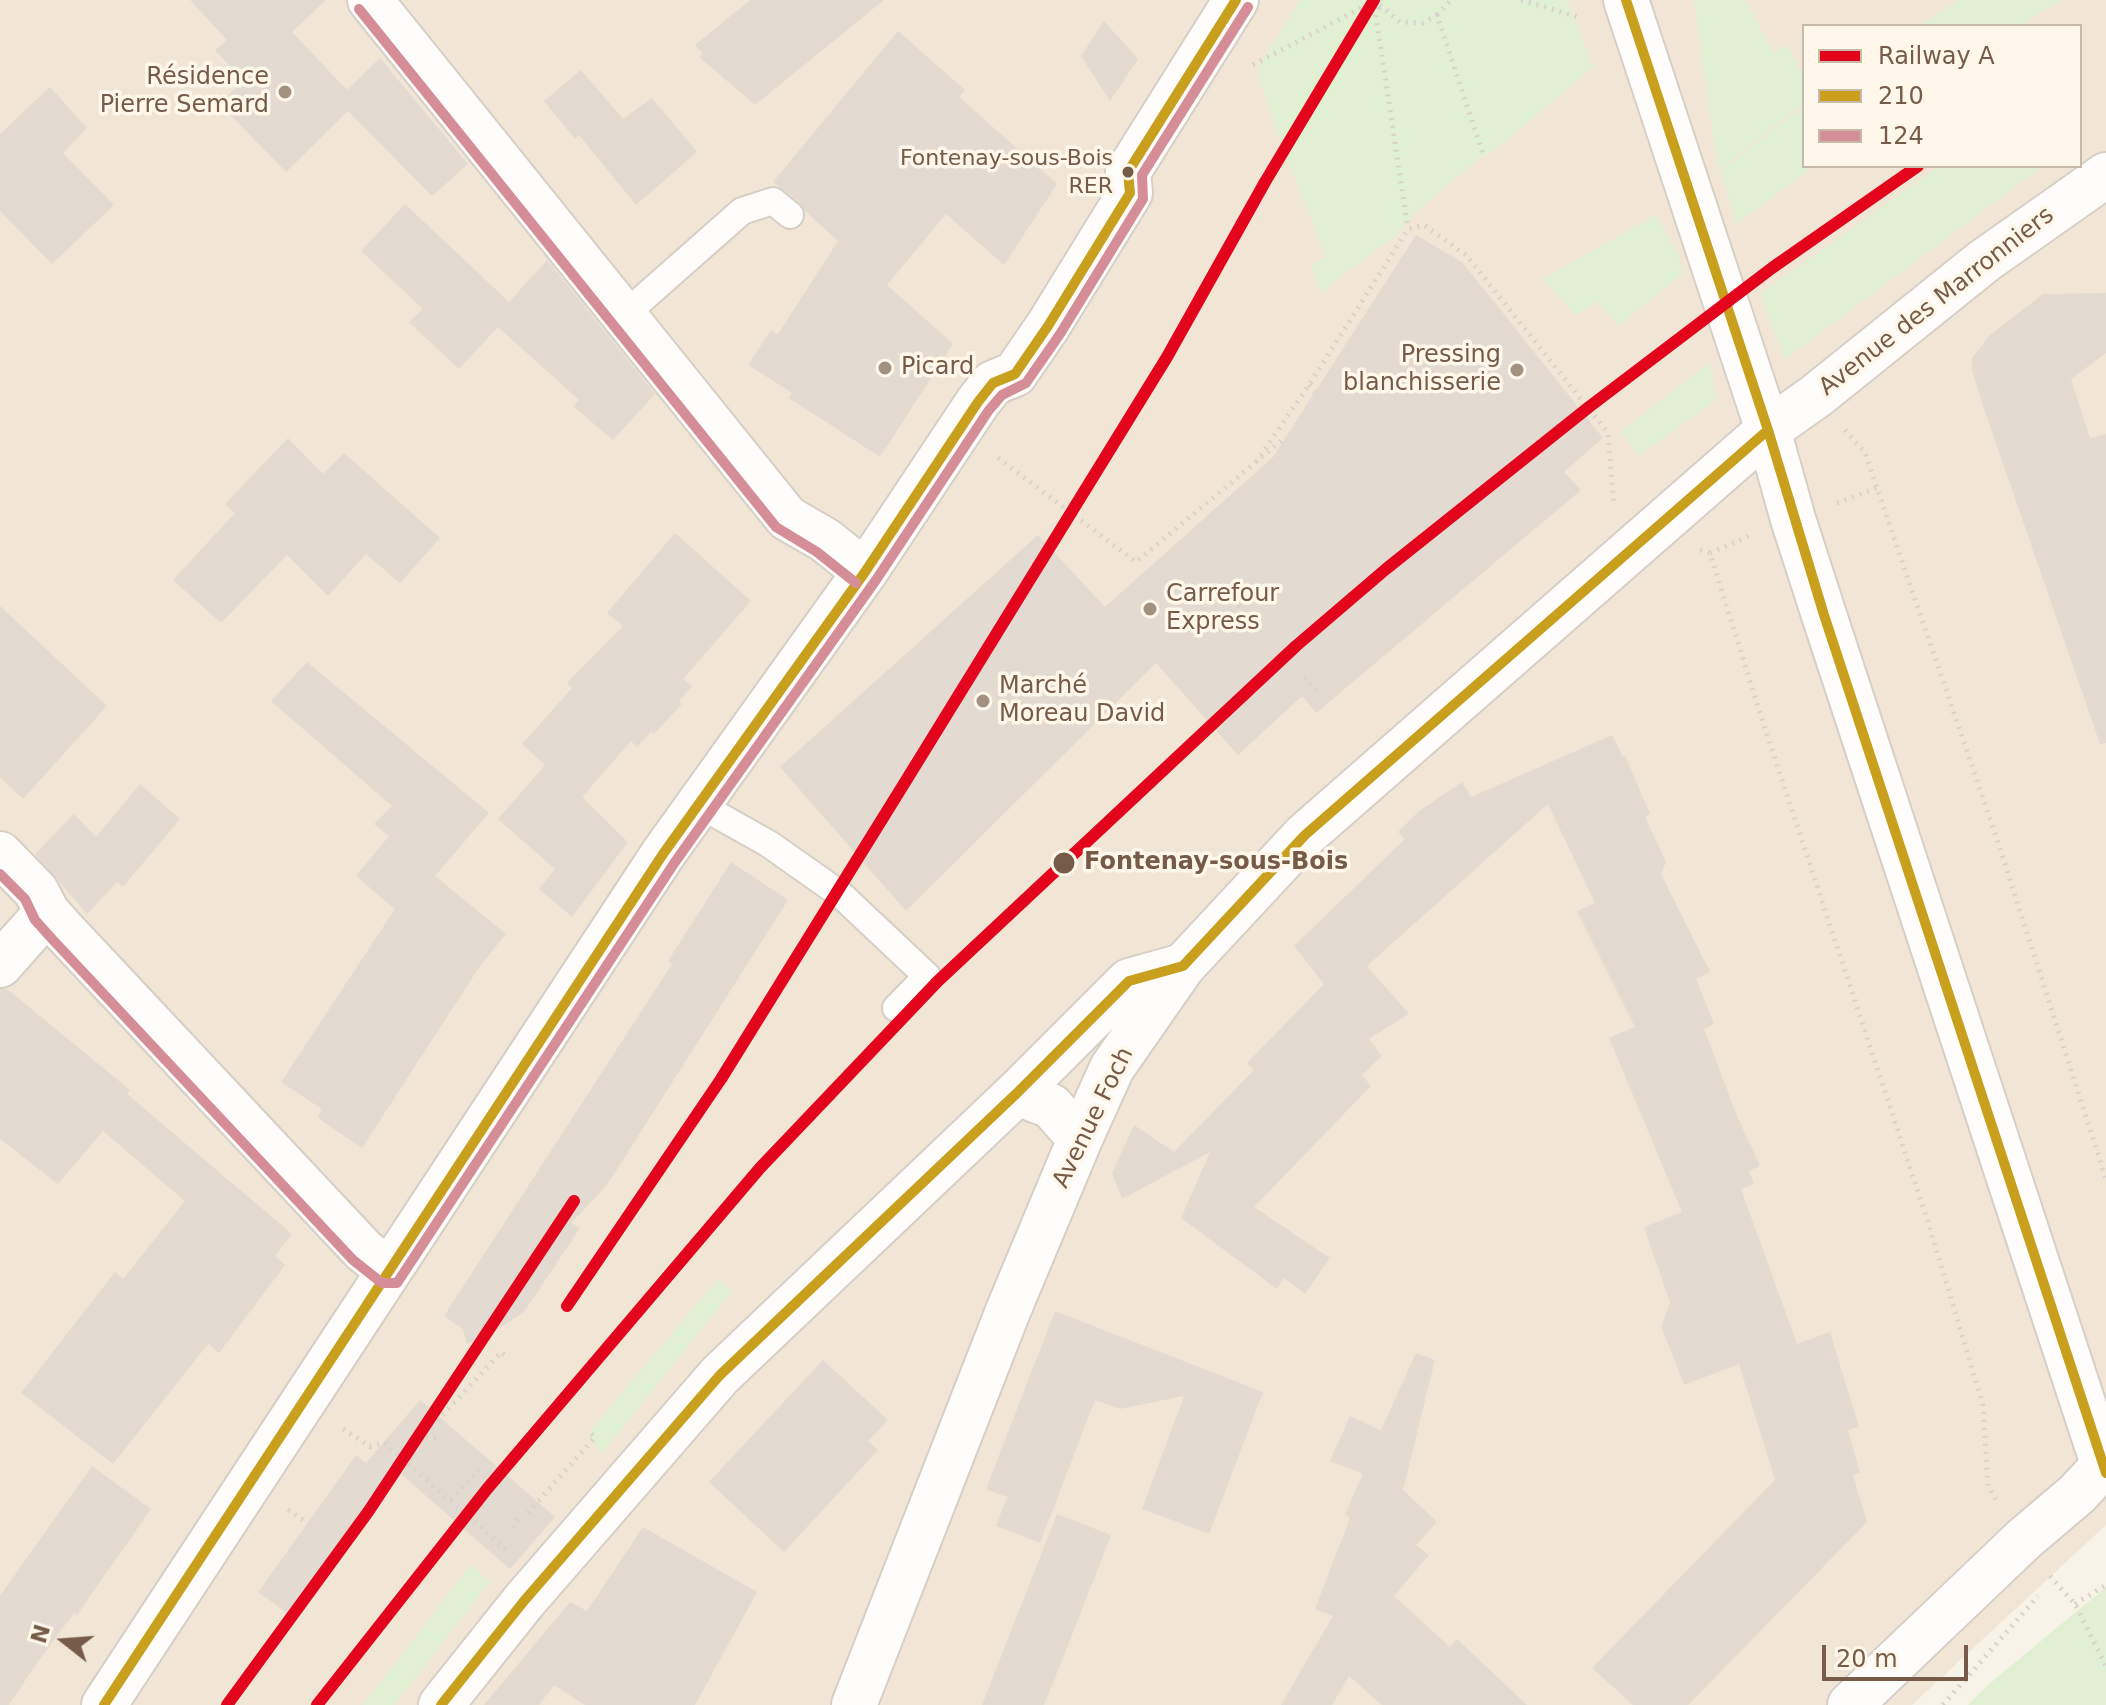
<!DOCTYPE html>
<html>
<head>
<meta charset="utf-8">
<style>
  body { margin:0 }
  #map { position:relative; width:2106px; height:1705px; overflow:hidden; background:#f7f3e9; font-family:"DejaVu Sans",sans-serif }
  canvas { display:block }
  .legend { position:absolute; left:1802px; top:24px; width:280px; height:144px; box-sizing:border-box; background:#fff8ea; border:2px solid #c8baa9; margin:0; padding:10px 14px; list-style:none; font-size:24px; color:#765c48 }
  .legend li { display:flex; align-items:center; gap:16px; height:40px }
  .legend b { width:40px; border:2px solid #c8baa9 }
  .north { position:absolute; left:24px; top:1601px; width:80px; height:80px; -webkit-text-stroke:6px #fff8ea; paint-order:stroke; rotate:287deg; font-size:22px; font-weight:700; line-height:32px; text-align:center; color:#765c48 }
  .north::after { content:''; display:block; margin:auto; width:28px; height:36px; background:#765c48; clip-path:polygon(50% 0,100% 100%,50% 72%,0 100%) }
  .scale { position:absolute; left:1822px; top:1645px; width:146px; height:36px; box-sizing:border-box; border:4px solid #765c48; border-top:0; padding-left:10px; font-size:24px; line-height:28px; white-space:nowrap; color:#765c48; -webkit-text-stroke:6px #fff8ea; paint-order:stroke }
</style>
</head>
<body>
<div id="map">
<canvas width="2106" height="1705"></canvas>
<ul class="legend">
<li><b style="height:10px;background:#e3051c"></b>Railway A</li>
<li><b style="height:10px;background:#c8a01e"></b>210</li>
<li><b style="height:10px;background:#d58e98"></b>124</li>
</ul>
<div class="north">N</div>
<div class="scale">20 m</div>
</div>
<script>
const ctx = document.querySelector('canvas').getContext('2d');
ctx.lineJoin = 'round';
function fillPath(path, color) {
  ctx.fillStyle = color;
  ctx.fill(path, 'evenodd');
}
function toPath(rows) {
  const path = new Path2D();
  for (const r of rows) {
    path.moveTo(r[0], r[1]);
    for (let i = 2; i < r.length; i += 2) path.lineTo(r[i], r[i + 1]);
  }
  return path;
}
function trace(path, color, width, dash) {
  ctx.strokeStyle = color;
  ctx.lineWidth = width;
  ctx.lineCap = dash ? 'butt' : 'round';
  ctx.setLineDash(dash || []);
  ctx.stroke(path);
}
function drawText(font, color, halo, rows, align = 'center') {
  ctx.font = font + ' "DejaVu Sans",sans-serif';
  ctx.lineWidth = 7;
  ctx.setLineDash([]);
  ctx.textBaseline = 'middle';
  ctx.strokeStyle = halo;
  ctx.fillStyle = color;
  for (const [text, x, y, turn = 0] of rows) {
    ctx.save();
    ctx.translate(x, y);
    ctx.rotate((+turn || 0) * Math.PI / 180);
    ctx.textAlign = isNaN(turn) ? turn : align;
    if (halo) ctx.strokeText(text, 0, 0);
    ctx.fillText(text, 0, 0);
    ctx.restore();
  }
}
const residential = toPath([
  [0,0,2106,0,2106,1525,1912,1705,0,1705],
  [1804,26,2080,26,2080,166,1804,166]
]);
const green = toPath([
  [1300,0,1567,0,1593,67,1494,151,1476,161,1417,211,1394,237,1346,272,1322,293,1311,265,1326,257,1280,140,1257,70],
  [1694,0,1746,0,1773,53,1787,45,1804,77,1804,103,1718,170],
  [1959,0,2061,0,2020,26,1920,26],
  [1804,106,1804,166,1814,166,1737,224,1721,170],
  [1939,166,2043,166,1785,359,1760,294],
  [1656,215,1678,255,1683,273,1618,326,1598,301,1576,316,1543,279],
  [1710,362,1716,400,1639,455,1621,432],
  [718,1279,731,1293,601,1455,589,1432],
  [471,1565,490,1582,394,1705,363,1705],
  [2106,1587,2106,1705,1968,1705,1988,1685]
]);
const building = toPath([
  [190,0,326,0,292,32,347,90,380,58,468,164,432,196,348,111,286,172,220,104,243,80,215,50,227,40],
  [750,0,884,0,755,105,699,57,703,54,695,45],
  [1104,21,1138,59,1110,101,1081,56],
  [898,31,965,90,959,97,1057,184,1004,265,946,214,887,285,953,344,880,457,789,398,792,393,748,365,771,330,778,334,838,241,805,211,800,203,773,182],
  [581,70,623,119,652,98,697,152,636,205,579,135,575,139,544,101],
  [50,87,87,128,63,153,114,205,52,264,0,211,0,134],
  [405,204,509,302,547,260,655,394,613,440,573,406,579,400,498,327,459,369,409,322,423,309,361,251],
  [1416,235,1462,262,1603,438,1564,472,1581,490,1316,713,1302,696,1238,755,1156,663,906,911,780,767,1038,535,1105,607,1273,457],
  [2106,293,2106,353,2071,379,2090,438,2106,434,2106,743,2100,744,1980,397,1972,370,1972,358,1989,336,2043,294],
  [288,438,323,474,344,453,440,538,400,583,366,554,328,596,287,555,221,623,173,580,235,513,225,504],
  [675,533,751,601,683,679,692,686,679,701,682,704,654,734,651,732,637,747,631,741,582,797,628,842,572,917,539,889,555,869,498,819,545,765,522,744,572,688,567,683,623,626,607,613],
  [0,606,107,706,23,799,0,777],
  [307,662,489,813,435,876,506,934,480,966,362,1148,322,1121,318,1116,322,1109,281,1082,395,909,356,876,389,836,374,824,392,806,271,701],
  [1612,735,1623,757,1625,756,1650,814,1645,817,1666,862,1661,874,1710,972,1696,979,1714,1024,1704,1029,1737,1116,1760,1166,1749,1171,1754,1184,1741,1189,1797,1344,1830,1332,1859,1427,1848,1430,1860,1473,1853,1475,1867,1522,1688,1705,1633,1705,1592,1668,1775,1480,1739,1364,1684,1385,1661,1326,1670,1303,1644,1227,1682,1212,1609,1038,1635,1027,1577,911,1595,903,1548,804,1367,966,1409,1014,1369,1039,1382,1056,1362,1075,1371,1086,1254,1207,1330,1258,1305,1294,1284,1278,1277,1289,1181,1218,1210,1152,1122,1199,1112,1173,1134,1125,1174,1152,1254,1070,1247,1063,1324,984,1294,946,1405,839,1398,832,1419,811,1462,782,1471,797],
  [140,784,180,819,123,887,117,882,87,914,35,854,74,814,96,837],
  [731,862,788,900,607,1185,571,1223,580,1228,524,1312,492,1333,467,1344,463,1329,444,1316,672,964,668,961],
  [0,989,7,989,130,1090,127,1094,292,1234,275,1256,285,1265,219,1353,208,1344,113,1464,21,1393,115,1272,123,1279,185,1201,103,1131,58,1184,0,1139],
  [1055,1311,1263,1392,1209,1534,1142,1509,1184,1396,1120,1409,1095,1400,1040,1543,996,1526,1007,1497,986,1489],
  [1416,1353,1435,1360,1403,1490,1437,1522,1416,1545,1429,1555,1394,1596,1450,1647,1457,1639,1527,1705,1382,1705,1349,1676,1332,1705,1281,1705,1333,1616,1315,1609,1350,1518,1345,1514,1363,1474,1330,1461,1350,1416,1381,1430],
  [823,1360,888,1420,868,1441,878,1450,784,1552,709,1482],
  [420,1400,555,1517,510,1569,401,1474,297,1620,258,1592,356,1455,366,1463],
  [92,1466,151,1509,77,1615,74,1613,36,1664,9,1705,0,1705,0,1596],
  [1057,1514,1111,1535,1063,1658,1044,1705,982,1705],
  [643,1527,757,1592,695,1705,585,1705,554,1685,539,1705,484,1705,570,1602,587,1611]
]);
const path = toPath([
  [1379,0,1380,5,1376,16,1408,229],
  [1521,0,1581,18],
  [1380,5,1400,22,1423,23,1437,15,1484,157],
  [1437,15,1451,0],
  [1253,65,1376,0],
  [1309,385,1315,392],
  [1845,430,1865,453,1995,833,2106,1179],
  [998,458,1136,562,1286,437],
  [1256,462,1309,385,1408,229,1424,225,1466,255,1608,433,1614,504],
  [1837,503,1877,488],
  [1700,550,1710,553,1759,710,1927,1219,1983,1405,1988,1486,1996,1500],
  [1710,553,1749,536],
  [1238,606,1248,618],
  [1304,678,1319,693],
  [432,1427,501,1352,505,1355],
  [343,1429,370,1447,384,1442,508,1552],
  [418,1439,436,1438],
  [451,1500,479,1469],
  [288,1510,308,1523],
  [528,1513,595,1437,589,1432],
  [513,1528,520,1514],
  [2050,1576,2075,1604,2106,1666],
  [2075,1604,2106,1585],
  [1943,1705,2038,1596]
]);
const service = toPath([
  [623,316,742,211,773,201,790,215],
  [698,804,769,844,840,894,927,976,896,1008]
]);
const minor = toPath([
  [370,0,787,518,825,540,865,572],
  [0,854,36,891,47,912,63,930,363,1250,389,1271],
  [0,965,47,912],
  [1017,1093,1051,1106,1080,1139],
  [104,1705,663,854,865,572,978,402,993,383,1015,374,1048,326,1130,193,1128,172,1236,0],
  [441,1705,524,1601,720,1375,1017,1093,1129,981,1183,966],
  [854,1705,1008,1311,1080,1139,1112,1068,1183,966,1305,835,1768,430,1816,396,1984,261,2106,175],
  [1850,1705,2024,1539,2077,1494,2106,1463]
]);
const tertiary = toPath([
  [1626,0,1768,430,1793,519,1824,615,2106,1473]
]);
const bus1 = toPath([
  [1626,0,1768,430,1824,615,2106,1473],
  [104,1705,663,854,865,572,978,402,993,383,1015,374,1048,326,1130,193,1128,172,1236,0],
  [441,1705,524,1601,720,1375,1017,1093,1129,981,1183,966,1305,835,1768,430]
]);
const bus2 = toPath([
  [359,9,776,527,817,552,856,583],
  [0,874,25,899,35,920,53,940,353,1260,382,1283,397,1283,675,862,876,580,989,410,1002,395,1026,383,1060,334,1143,199,1142,175,1248,7]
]);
const rail1 = toPath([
  [567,1306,721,1079,907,779,1167,357,1265,182,1374,0],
  [227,1705,368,1512,574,1201],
  [317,1705,487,1489,760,1168,938,981,1296,646,1386,569,1589,407,1772,268,1918,166]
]);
const markers = [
  [285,92,8,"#a39180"],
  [1128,172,7,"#765c48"],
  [885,368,8,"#a39180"],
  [1517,370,8,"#a39180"],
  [1150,609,8,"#a39180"],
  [983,701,8,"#a39180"],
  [1064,863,12,"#765c48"]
];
const busNames = [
  ["Fontenay-sous-Bois",1113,159],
  ["RER",1113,187]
];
const poiNames = [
  ["Résidence",269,78,"right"],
  ["Pierre Semard",269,106,"right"],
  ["Pressing",1501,356,"right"],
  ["blanchisserie",1501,384,"right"],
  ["Picard",901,368],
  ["Carrefour",1166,595],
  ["Express",1166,623],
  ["Marché",999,687],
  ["Moreau David",999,715]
];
const streetNames = [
  ["Avenue des Marronniers",1937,302,-38],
  ["Avenue Foch",1094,1118,-64]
];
const stopNames = [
  ["Fontenay-sous-Bois",1084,863]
];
fillPath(residential, '#f1e6d6');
fillPath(green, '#e1efd3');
fillPath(building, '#e3dbd1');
trace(service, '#d6cfc6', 30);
trace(minor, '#d6cfc6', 48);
trace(tertiary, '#d6cfc6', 48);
trace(path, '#dad3cc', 5, [2, 6]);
trace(service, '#fefdfc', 26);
trace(minor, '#fefdfc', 44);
trace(tertiary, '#fefdfc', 44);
trace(bus1, '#c8a01e', 10);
trace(bus2, '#d58e98', 10);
trace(rail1, '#e3051c', 12);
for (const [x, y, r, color] of markers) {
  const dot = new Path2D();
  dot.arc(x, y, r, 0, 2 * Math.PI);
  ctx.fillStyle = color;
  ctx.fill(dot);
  trace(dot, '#fff8ea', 3);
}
drawText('22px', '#765c48', '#fff8ea', busNames, 'right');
drawText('24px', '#765c48', '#fff8ea', poiNames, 'left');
drawText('24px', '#765c48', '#fff8ea', streetNames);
drawText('bold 24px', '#765c48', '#fff8ea', stopNames, 'left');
</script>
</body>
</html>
